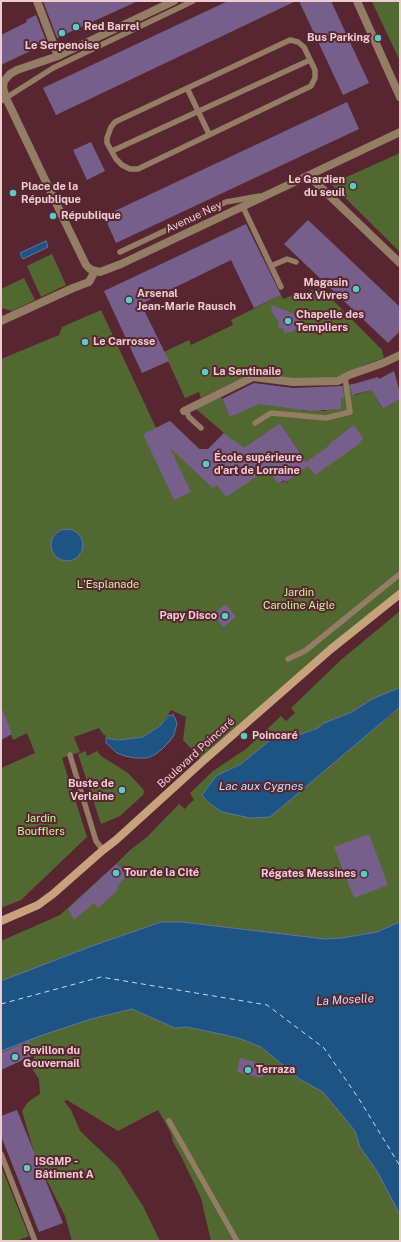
<!DOCTYPE html>
<html>
<head>
<meta charset="utf-8">
<style>
  body { margin:0 }
  #map { position:relative; width:401px; height:1242px; overflow:hidden; background:#582630; font-family:"Public Sans",sans-serif }
  canvas { display:block }
  .frame { position:absolute; inset:0; border:2px solid #eecdd2; pointer-events:none }
</style>
</head>
<body>
<div id="map">
<canvas width="401" height="1242"></canvas>
<div class="frame"></div>
</div>
<script>
const ctx = document.querySelector('canvas').getContext('2d');
ctx.lineJoin = 'round';
function fillPath(path, color) {
  ctx.fillStyle = color;
  ctx.fill(path, 'evenodd');
}
function toPath(rows) {
  const path = new Path2D();
  for (const r of rows) {
    if (r.length === 3) {
      path.moveTo(r[0] + r[2], r[1]);
      path.arc(r[0], r[1], r[2], 0, 2 * Math.PI);
      continue;
    }
    path.moveTo(r[0], r[1]);
    for (let i = 2; i < r.length; i += 2) path.lineTo(r[i], r[i + 1]);
  }
  return path;
}
function trace(path, color, width, dash) {
  ctx.strokeStyle = color;
  ctx.lineWidth = width;
  ctx.lineCap = dash ? 'butt' : 'round';
  ctx.setLineDash(dash || []);
  ctx.stroke(path);
}
function drawText(font, color, halo, rows, align = 'center') {
  ctx.font = font + ' "Public Sans",sans-serif';
  ctx.lineWidth = 4;
  ctx.setLineDash([]);
  ctx.textBaseline = 'middle';
  ctx.strokeStyle = halo;
  ctx.fillStyle = color;
  for (const [text, x, y, turn = 0] of rows) {
    ctx.save();
    ctx.translate(x, y);
    ctx.rotate((+turn || 0) * Math.PI / 180);
    ctx.textAlign = isNaN(turn) ? turn : align;
    if (halo) ctx.strokeText(text, 0, 0);
    ctx.fillText(text, 0, 0);
    ctx.restore();
  }
}
const green = toPath([
  [372,1,400,1,400,61,374,6],
  [400,153,400,252,331,184],
  [52,254,66,285,41,297,27,266],
  [24,278,35,300,12,311,1,308,1,289],
  [321,288,382,350,384,358,364,365,338,378,290,378,253,373,201,398,199,392,185,398,164,352,189,340,191,345,193,344,233,325,231,320,281,295,283,299,296,294],
  [101,310,156,428,170,421,205,454,224,433,196,409,221,397,230,417,259,403,303,402,303,411,320,410,320,411,326,411,326,409,341,409,341,386,352,384,355,395,386,386,389,395,378,401,383,409,400,399,400,592,203,761,183,740,186,717,171,710,161,725,143,737,119,740,110,739,103,734,99,728,74,737,80,752,62,758,87,837,21,900,1,908,1,768,35,753,27,733,13,740,11,734,12,734,12,732,10,732,3,716,5,715,4,713,1,714,1,359,59,335,62,327],
  [280,423,306,462,287,481,288,482,287,483,284,481,278,484,251,444],
  [400,611,400,687,396,689,372,699,352,712,324,723,318,728,299,735,284,735,269,741,241,764,229,769,202,795,209,803,222,812,250,818,391,716,400,707,400,922,377,932,342,938,325,939,182,922,161,922,92,946,1,981,1,941,60,915,105,874,122,882,125,875,121,867,116,864,129,851,148,836,179,804,185,809,189,804,194,800,190,793,213,771,246,749,281,716,286,721,295,713,291,708,318,682,342,659],
  [86,751,87,756,97,751,101,756,128,773,143,789,144,792,143,795,120,816,101,824,78,754],
  [132,1009,175,1028,187,1027,225,1035,241,1039,261,1047,301,1080,323,1092,355,1131,360,1147,377,1171,400,1215,400,1241,211,1241,201,1198,181,1156,173,1142,171,1133,158,1110,118,1131,67,1100,64,1101,71,1110,80,1131,118,1167,143,1206,160,1241,72,1241,65,1216,36,1159,22,1111,28,1102,40,1094,39,1079,33,1070,34,1055,28,1042,1,1053,1,1051,39,1036,91,1019],
  [1,1166,29,1236,16,1241,1,1241]
]);
const water = toPath([
  [46,241,48,247,23,259,20,253,46,241],
  [67,545,16],
  [400,687,400,707,270,817,250,818,222,812,209,803,202,795,216,776,241,764,269,741,284,735,299,735,318,728,324,723,352,712,372,699,396,689,400,687],
  [173,714,177,723,174,735,170,741,162,749,156,754,147,758,135,758,125,756,117,753,106,743,106,737,110,739,119,740,143,737,161,725,169,715,171,716,173,714],
  [161,922,182,922,325,939,342,938,377,932,400,922,400,1215,377,1171,360,1147,355,1131,323,1092,301,1080,261,1047,241,1039,225,1035,187,1027,175,1028,132,1009,91,1019,40,1036,1,1051,1,981,92,946,161,922]
]);
const ferry = toPath([
  [1,1004,101,977,267,1005,324,1048,359,1099,400,1166]
]);
const building = toPath([
  [43,1,138,1,57,38],
  [228,1,296,1,56,115,43,88],
  [299,1,331,1,369,83,343,95],
  [36,15,47,43,1,65,1,35,27,22,26,20],
  [347,102,359,129,116,243,104,216],
  [91,142,105,171,87,180,73,150],
  [308,220,400,307,400,331,388,343,284,244],
  [246,224,281,295,254,308,231,260,141,304,169,361,142,373,104,291],
  [271,305,292,313,298,318,298,323,300,325,292,332,284,333,283,328,279,328,278,320,273,314],
  [394,371,400,393,400,399,383,409,372,390,352,395,350,385,378,377,379,379],
  [254,383,293,388,342,386,344,398,341,398,341,409,310,411,259,404,230,417,222,399],
  [170,421,199,449,208,449,224,433,232,440,234,440,244,448,280,423,306,462,330,445,329,444,354,425,363,438,359,444,315,475,308,466,286,482,284,480,278,484,268,469,226,497,217,485,213,488,170,448,191,492,174,500,143,434],
  [226,604,236,617,223,627,213,614],
  [1,706,12,734,1,740],
  [369,834,388,885,354,898,334,847],
  [116,864,121,867,125,875,124,879,117,887,119,889,98,908,94,903,74,920,68,909],
  [29,1041,34,1055,1,1070,1,1053],
  [240,1058,260,1063,259,1068,264,1069,262,1078,237,1072],
  [17,1110,63,1223,39,1232,1,1136,1,1116]
]);
const service = toPath([
  [290,40,298,42,304,47,315,70,315,78,311,86,138,169,130,169,122,165,116,159,107,143,107,138,111,127,115,122,290,40],
  [187,88,209,134],
  [1,101,53,68,193,1],
  [112,151,310,60],
  [243,207,281,287],
  [120,252,226,202,260,196],
  [271,266,287,259,296,262],
  [186,410,189,417,201,428],
  [255,423,271,413,326,418,350,412,345,377],
  [288,659,305,651,400,574],
  [70,755,96,841,103,850],
  [169,1121,237,1241],
  [1,1154,35,1241]
]);
const pedestrian = toPath([
  [1,321,73,288,89,282,95,271]
]);
const minor = toPath([
  [37,1,58,56],
  [357,1,400,97],
  [309,176,400,263],
  [184,411,253,377,293,382,338,381,349,375,383,363,400,355]
]);
const tertiary = toPath([
  [174,1,58,56,17,70,10,74,4,81,3,88,6,98,68,228,86,265,90,269,95,271,100,272,121,264,400,132]
]);
const secondary = toPath([
  [1,921,38,905,53,894,103,850,116,840,203,761,331,649,400,594]
]);
const markers = [
  [76,27,4,"#55cec5"],
  [62,33,4,"#55cec5"],
  [378,38,4,"#55cec5"],
  [353,186,4,"#55cec5"],
  [13,193,4,"#55cec5"],
  [53,216,4,"#55cec5"],
  [356,289,4,"#55cec5"],
  [129,300,4,"#55cec5"],
  [288,321,4,"#55cec5"],
  [85,342,4,"#55cec5"],
  [205,372,4,"#55cec5"],
  [206,464,4,"#55cec5"],
  [225,616,4,"#55cec5"],
  [244,736,4,"#55cec5"],
  [122,790,4,"#55cec5"],
  [116,873,4,"#55cec5"],
  [364,874,4,"#55cec5"],
  [15,1057,4,"#55cec5"],
  [248,1070,4,"#55cec5"],
  [27,1168,4,"#55cec5"]
];
const poiNames = [
  ["Red Barrel",84,27],
  ["Bus Parking",370,38,"right"],
  ["Le Serpenoise",62,46,"center"],
  ["Le Gardien",345,180,"right"],
  ["du seuil",345,193,"right"],
  ["Place de la",21,187],
  ["République",21,200],
  ["République",61,216],
  ["Magasin",348,283,"right"],
  ["aux Vivres",348,296,"right"],
  ["Arsenal",137,294],
  ["Jean-Marie Rausch",137,307],
  ["Chapelle des",296,315],
  ["Templiers",296,328],
  ["Le Carrosse",93,342],
  ["La Sentinaile",213,372],
  ["École supérieure",214,458],
  ["d'art de Lorraine",214,471],
  ["Papy Disco",217,616,"right"],
  ["Poincaré",252,736],
  ["Buste de",114,784,"right"],
  ["Verlaine",114,797,"right"],
  ["Tour de la Cité",124,873],
  ["Régates Messines",356,874,"right"],
  ["Pavillon du",23,1051],
  ["Gouvernail",23,1064],
  ["Terraza",256,1070],
  ["ISGMP -",35,1162],
  ["Bâtiment A",35,1175]
];
const streetNames = [
  ["Avenue Ney",194,217,-25],
  ["Boulevard Poincaré",196,753,-42]
];
const parkNames = [
  ["L'Esplanade",108,585],
  ["Jardin",299,593],
  ["Caroline Aigle",299,606],
  ["Jardin",41,819],
  ["Boufflers",41,832]
];
const waterNames = [
  ["Lac aux Cygnes",261,786],
  ["La Moselle",345,1000,-3]
];
fillPath(green, '#516931');
fillPath(water, '#1d5484');
trace(water, '#5c789b', 1);
trace(ferry, '#c0defb', 1, [5, 4]);
fillPath(building, '#775f8c');
trace(service, '#937d65', 5.5);
trace(pedestrian, '#937d65', 8);
trace(minor, '#937d65', 8);
trace(tertiary, '#937d65', 8);
trace(secondary, '#c6a37d', 8);
for (const [x, y, r, color] of markers) {
  const dot = new Path2D();
  dot.arc(x, y, r, 0, 2 * Math.PI);
  ctx.fillStyle = color;
  ctx.fill(dot);
  trace(dot, '#582630', 1.5);
}
drawText('bold 11px', '#eecdd2', '#582630', poiNames, 'left');
drawText('11px', '#eecdd2', '#582630', streetNames);
drawText('11px', '#caf597', '#582630', parkNames);
drawText('italic 12px', '#c0defb', '#582630', waterNames);
</script>
</body>
</html>
